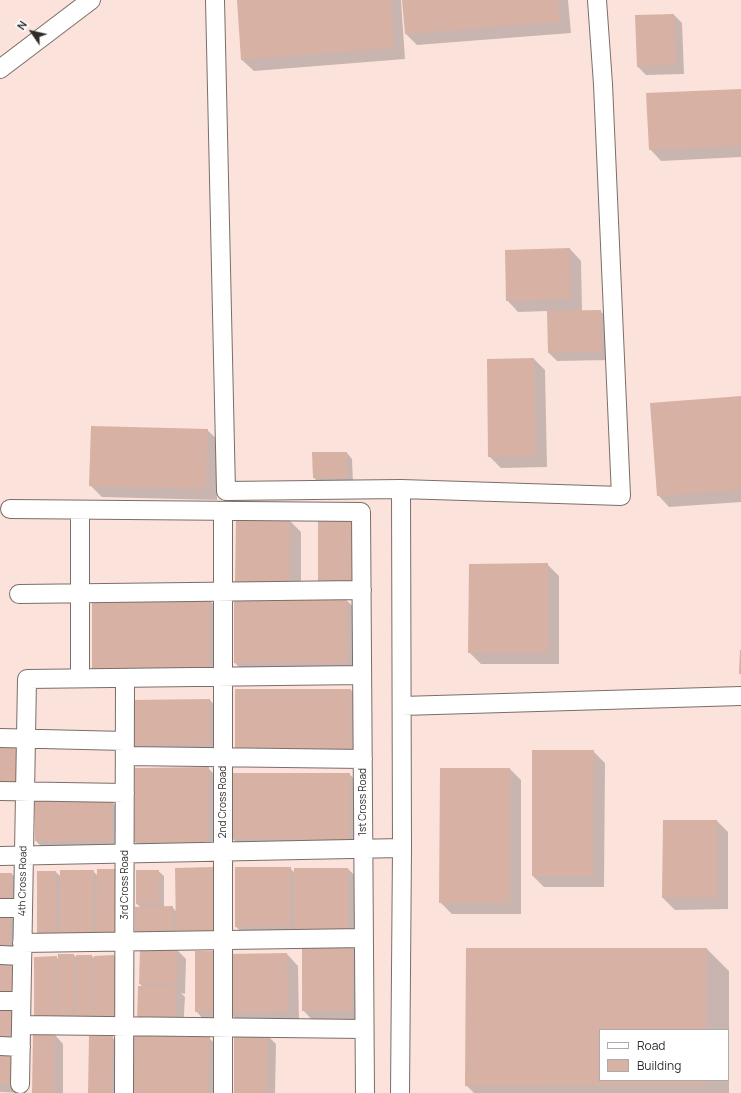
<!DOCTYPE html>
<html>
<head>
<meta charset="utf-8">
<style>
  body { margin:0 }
  #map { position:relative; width:741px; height:1093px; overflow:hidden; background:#fef1ec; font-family:Manrope,sans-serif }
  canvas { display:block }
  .legend { position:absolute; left:599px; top:1029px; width:130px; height:52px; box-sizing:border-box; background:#fff; border:1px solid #adabaa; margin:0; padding:5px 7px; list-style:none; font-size:12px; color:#312c2a }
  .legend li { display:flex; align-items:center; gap:8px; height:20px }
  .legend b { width:20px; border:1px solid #adabaa }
  .north { position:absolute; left:12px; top:12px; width:40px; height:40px; -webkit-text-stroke:3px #fff; paint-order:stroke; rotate:304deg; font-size:11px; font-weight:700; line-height:16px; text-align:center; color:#312c2a }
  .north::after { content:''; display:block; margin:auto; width:14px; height:18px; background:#312c2a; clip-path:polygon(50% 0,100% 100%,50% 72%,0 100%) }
</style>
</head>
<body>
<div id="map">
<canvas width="741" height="1093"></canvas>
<ul class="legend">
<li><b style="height:5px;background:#fff"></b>Road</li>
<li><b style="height:11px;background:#d7b1a3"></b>Building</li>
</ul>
<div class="north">N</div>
</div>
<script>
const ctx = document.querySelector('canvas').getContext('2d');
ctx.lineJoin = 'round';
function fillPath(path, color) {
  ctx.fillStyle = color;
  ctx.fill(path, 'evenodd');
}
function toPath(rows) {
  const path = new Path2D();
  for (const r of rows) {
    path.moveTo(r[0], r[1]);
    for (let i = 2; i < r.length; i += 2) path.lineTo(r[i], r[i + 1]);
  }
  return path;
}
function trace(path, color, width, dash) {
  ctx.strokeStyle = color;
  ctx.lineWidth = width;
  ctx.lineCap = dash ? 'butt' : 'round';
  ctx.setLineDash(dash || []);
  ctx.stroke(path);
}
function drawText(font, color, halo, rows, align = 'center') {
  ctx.font = font + ' Manrope,sans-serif';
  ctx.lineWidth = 3.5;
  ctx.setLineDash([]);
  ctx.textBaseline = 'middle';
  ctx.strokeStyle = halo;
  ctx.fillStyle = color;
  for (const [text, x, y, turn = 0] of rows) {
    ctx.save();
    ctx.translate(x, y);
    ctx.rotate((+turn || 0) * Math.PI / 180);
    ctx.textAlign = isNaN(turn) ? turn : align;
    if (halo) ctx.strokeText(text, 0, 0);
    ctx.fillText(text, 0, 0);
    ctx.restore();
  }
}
const built = toPath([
  [0,0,741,0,741,1093,0,1093],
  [600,1030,728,1030,728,1080,600,1080]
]);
const shadow = toPath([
  [238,0,401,0,405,59,254,71,242,60],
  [403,0,568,0,571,33,417,45,406,34],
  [674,15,682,23,684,74,646,75,638,67],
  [741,90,741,157,661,161,650,149],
  [570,249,581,261,582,311,600,311,609,319,610,360,557,361,549,353,548,311,518,312,507,300],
  [534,359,545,370,547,467,501,468,489,456],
  [741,397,741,502,669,507,658,495],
  [207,430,219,441,217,500,102,497,90,485],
  [347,453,352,459,353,483,319,483,314,478],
  [351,519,360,528,360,595,328,595],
  [290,521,301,532,301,596,236,584],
  [547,564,559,576,559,664,481,664,469,652],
  [209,600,221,611,220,680,105,680,93,669],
  [346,600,358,611,358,674,246,674,235,663],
  [351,690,362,701,362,761,248,761],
  [210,700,221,712,221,756,145,756,133,745],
  [593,751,605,763,604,887,544,887,533,876],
  [208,768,220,780,220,853,147,853,135,842],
  [510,769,521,780,521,914,452,914,440,902],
  [349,774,361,785,360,850,244,850,233,839],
  [111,801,123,813,123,852,47,852,36,841],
  [664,821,717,821,728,832,728,909,675,910,663,898],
  [290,868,295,873,295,869,348,869,360,880,359,944,248,938,236,927],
  [93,871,98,876,124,942,46,945,56,872,61,877],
  [158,871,164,876,164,907,172,907,176,911,181,947,137,904],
  [0,874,12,874,20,883,19,913,8,913,19,923,18,955,0,955],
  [352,947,364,958,363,1022,314,1022,303,1010],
  [707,949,729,971,729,1093,474,1093,466,1085],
  [600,1030,728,1030,728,1080,600,1080],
  [178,951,186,959,185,994,181,993,185,997,183,1031,140,984],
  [214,952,223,1020,204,1020,196,1011],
  [287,954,298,966,299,1023,241,1024,230,1013],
  [74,955,77,958,92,956,95,959,114,956,123,965,123,1026,43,1028,56,957,59,960],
  [55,1035,63,1044,63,1093,33,1093],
  [267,1035,276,1044,275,1093,235,1093],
  [112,1037,121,1046,120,1093,89,1093],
  [209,1038,221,1049,220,1093,132,1093],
  [0,1051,25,1060,24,1093,0,1092]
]);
const building = toPath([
  [237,0,391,0,394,48,241,60],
  [402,0,558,0,560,22,405,34],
  [674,14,676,65,637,67,635,15],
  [741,89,741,146,649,150,646,93],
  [570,248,571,299,506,301,505,250],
  [601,310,602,352,548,353,547,311],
  [534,358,536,456,488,457,487,359],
  [741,396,741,490,657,496,650,403],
  [91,426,208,429,206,489,89,486],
  [312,452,347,452,347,478,313,478],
  [318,518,352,518,352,587,318,587],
  [236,520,290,520,290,585,235,585],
  [548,563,548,653,468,653,469,564],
  [92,599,210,599,209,669,92,669],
  [234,599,347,599,347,663,234,663],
  [740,650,741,650,741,674,739,674],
  [235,689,351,689,351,750,235,750],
  [210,699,210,745,132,745,132,700],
  [0,745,20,746,20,788,0,788],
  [532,750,594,750,593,876,532,876],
  [209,767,208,842,134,842,135,768],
  [440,768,510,768,510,903,439,903],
  [232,773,350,773,349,839,232,839],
  [112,800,112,841,35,841,35,801],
  [663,820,717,820,717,898,662,898],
  [215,867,215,933,176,933,175,868],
  [235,867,291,867,290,927,235,927],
  [294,868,348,868,348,932,294,933],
  [97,869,116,869,116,934,96,934],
  [60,870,94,870,93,935,59,935],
  [136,870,159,870,159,904,136,904],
  [37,871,56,871,56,937,37,937],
  [0,873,12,873,11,905,0,905],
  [173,906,173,939,135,939,135,907],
  [0,914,10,914,10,946,0,946],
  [302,945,353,946,352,1011,302,1011],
  [466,948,707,948,707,1030,600,1030,600,1080,707,1080,707,1085,465,1086],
  [140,949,178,950,177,985,139,984],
  [195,951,215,951,214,1012,195,1012],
  [287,953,288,1012,229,1013,229,954],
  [58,954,74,954,74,1018,58,1018],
  [76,955,92,955,92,1019,76,1019],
  [114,955,115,1018,94,1018,94,956],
  [57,956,57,1020,34,1020,34,957],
  [0,962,15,962,14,996,0,995],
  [138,986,176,987,175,1023,137,1022],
  [0,1004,16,1005,15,1040,0,1040],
  [33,1034,55,1034,54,1093,32,1093],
  [234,1034,268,1034,267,1093,234,1093],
  [133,1035,210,1037,208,1093,131,1093],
  [89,1036,113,1036,111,1093,88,1093],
  [0,1050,17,1050,16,1085,0,1084]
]);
const minor = toPath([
  [215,0,226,491,401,489],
  [0,69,91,0],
  [10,509,361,512,365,1093],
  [19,594,362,590],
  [80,678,80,510],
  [402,706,741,696],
  [0,738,125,741],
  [125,756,363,759],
  [0,791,125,793],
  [0,856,402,848],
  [0,908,23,908],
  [22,943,364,938],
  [0,955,22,956],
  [0,1001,21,1001],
  [21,1025,364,1029],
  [0,1046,21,1047],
  [20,1084,27,679,362,675],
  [124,1093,125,678],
  [223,1093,223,511],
  [400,1093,402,848,401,489,621,496,603,84,597,0]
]);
const streetNames = [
  ["2nd Cross Road",223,802,-90],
  ["1st Cross Road",363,802,-90],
  ["4th Cross Road",23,881,-89],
  ["3rd Cross Road",125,885,-90]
];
fillPath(built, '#fbe3db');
fillPath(shadow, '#0003');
fillPath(building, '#d7b1a3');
trace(minor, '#7b6e69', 20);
trace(minor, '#fff', 18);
drawText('10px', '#312c2a', '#fff', streetNames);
</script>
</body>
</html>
